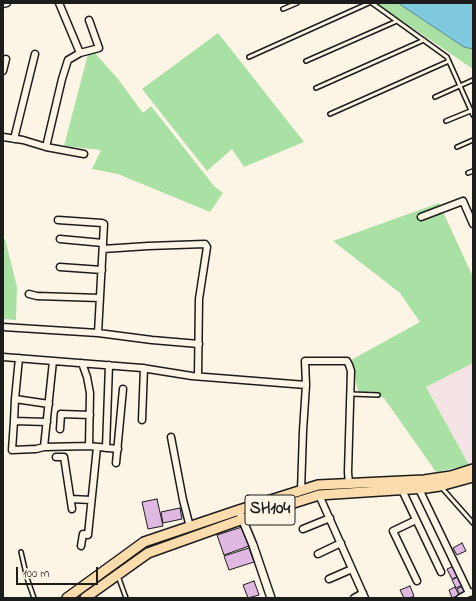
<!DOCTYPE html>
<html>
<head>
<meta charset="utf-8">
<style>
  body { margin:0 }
  #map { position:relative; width:476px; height:601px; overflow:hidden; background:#fcf5e5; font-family:"Indie Flower",sans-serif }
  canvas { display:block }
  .frame { position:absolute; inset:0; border:4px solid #1c1c1c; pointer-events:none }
  .scale { position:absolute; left:16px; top:567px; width:82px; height:18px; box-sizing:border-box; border:2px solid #1c1c1c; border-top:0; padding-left:5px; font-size:12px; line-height:14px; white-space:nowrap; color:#1c1c1c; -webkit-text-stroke:3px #fcf5e5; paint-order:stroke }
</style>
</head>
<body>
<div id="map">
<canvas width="476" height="601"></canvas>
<div class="frame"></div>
<div class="scale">100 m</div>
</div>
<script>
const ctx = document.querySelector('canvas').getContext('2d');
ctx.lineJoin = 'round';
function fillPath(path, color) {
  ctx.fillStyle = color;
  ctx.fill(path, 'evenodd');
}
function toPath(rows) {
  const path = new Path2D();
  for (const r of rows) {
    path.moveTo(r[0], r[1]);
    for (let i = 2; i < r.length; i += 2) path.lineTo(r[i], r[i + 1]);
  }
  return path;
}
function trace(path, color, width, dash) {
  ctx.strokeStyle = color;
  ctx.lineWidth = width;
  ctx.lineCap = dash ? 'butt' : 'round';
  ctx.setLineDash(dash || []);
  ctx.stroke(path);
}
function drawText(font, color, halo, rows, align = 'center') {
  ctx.font = font + ' "Indie Flower",sans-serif';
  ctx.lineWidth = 3.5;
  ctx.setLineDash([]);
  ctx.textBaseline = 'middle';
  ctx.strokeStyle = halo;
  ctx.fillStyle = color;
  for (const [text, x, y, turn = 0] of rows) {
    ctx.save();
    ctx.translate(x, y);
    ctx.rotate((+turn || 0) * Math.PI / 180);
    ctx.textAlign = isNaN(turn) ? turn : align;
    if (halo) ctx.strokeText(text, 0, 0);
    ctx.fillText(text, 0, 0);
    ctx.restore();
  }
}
const built = toPath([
  [473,363,473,462,469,465,426,387]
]);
const green = toPath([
  [376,3,398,3,464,47,473,49,473,69],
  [218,33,304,142,244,167,232,149,207,171,142,89],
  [94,52,118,79,143,113,151,106,214,186,223,193,210,212,118,174,92,169,101,150,64,146,88,54],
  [439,203,473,277,473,363,426,387,469,465,436,472,384,398,358,391,351,360,420,322,400,293,333,241],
  [5,239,17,287,16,320,3,319,3,240]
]);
const water = toPath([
  [398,3,473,3,473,49,464,47,398,3]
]);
const building = toPath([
  [157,499,163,526,148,529,142,502,157,499],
  [180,508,182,519,163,523,161,512,180,508],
  [242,527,249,546,224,555,217,535,242,527],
  [462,543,466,551,457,555,453,548,462,543],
  [249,548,254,562,229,570,224,556,249,548],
  [454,566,459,576,452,579,447,569,454,566],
  [459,576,463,585,456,588,452,580,459,576],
  [254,581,259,595,248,598,243,585,254,581],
  [410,586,414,596,410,598,404,598,400,590,410,586],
  [463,586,466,592,460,595,457,589,463,586],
  [455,587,459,595,452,598,449,590,455,587]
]);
const service = toPath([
  [372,3,447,57,473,115],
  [283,9,297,3],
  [249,57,369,3],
  [306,61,397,21],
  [316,88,424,40],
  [435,97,473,80],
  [330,114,449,61],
  [446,121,473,110],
  [457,147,473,140],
  [468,173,473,171],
  [351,394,378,395],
  [442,488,473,523],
  [21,552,27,578,34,598],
  [118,576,126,598]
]);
const minor = toPath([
  [59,3,80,53],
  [3,4,7,3],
  [3,71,6,59],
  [3,137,23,140,46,147,84,154],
  [14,139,35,54],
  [46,147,62,79,68,60,80,53,99,48,89,20],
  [421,217,463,201,473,224],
  [58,220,102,223,104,224,98,333],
  [60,239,103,243],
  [103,249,148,246,205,244,207,247,199,299,198,376],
  [60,267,102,270],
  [29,294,37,296,100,298],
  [3,327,98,333,152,340,199,344],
  [3,357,142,368,192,376,306,385],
  [19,358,15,399,49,404],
  [53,361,44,447,89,446],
  [82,363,87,377,90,393,89,446,118,449],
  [15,399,14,421,47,422],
  [142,420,144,368],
  [14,421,12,450,36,449,44,447],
  [60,429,61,414,90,415],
  [171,437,183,500,190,527],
  [106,448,109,365],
  [56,457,64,457,72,509],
  [116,463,123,389],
  [419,489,469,593,473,592],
  [402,490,441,572],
  [301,491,303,431,306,385,305,361,347,361,349,365,351,371,348,472,349,484],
  [319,495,365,598],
  [71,499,91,500],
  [416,520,393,531,417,581],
  [303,529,330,518],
  [81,546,83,534,88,535,97,447],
  [318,554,341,543],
  [329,579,352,569],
  [354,598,363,593],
  [460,598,469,593]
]);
const tertiary = toPath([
  [241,516,253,545,271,598]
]);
const primary = toPath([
  [67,598,144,542,239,510,318,485,424,480,451,476,473,469],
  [85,598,148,553,243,519,319,495,426,488,440,486,473,477]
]);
const shields = [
  [270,510,50]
];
const shieldNames = [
  ["SH104",270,510]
];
fillPath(built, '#f4e3e4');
fillPath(green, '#a9e0a4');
fillPath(water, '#7fcadf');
trace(water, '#578491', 1);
fillPath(building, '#e0b9e2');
trace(building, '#1c1c1c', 1);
trace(service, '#1c1c1c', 6);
trace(minor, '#1c1c1c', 9);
trace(tertiary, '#1c1c1c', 10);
trace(primary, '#1c1c1c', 12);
trace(service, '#fcf5e5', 3);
trace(minor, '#fcf5e5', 6);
trace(tertiary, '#fcf5e5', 7);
trace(primary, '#fcdcac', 9);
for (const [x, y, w] of shields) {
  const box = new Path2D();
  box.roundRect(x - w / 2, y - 15, w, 30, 3);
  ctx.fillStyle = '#fcf5e5';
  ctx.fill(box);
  trace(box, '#1c1c1c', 1);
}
drawText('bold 17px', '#1c1c1c', null, shieldNames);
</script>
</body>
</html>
